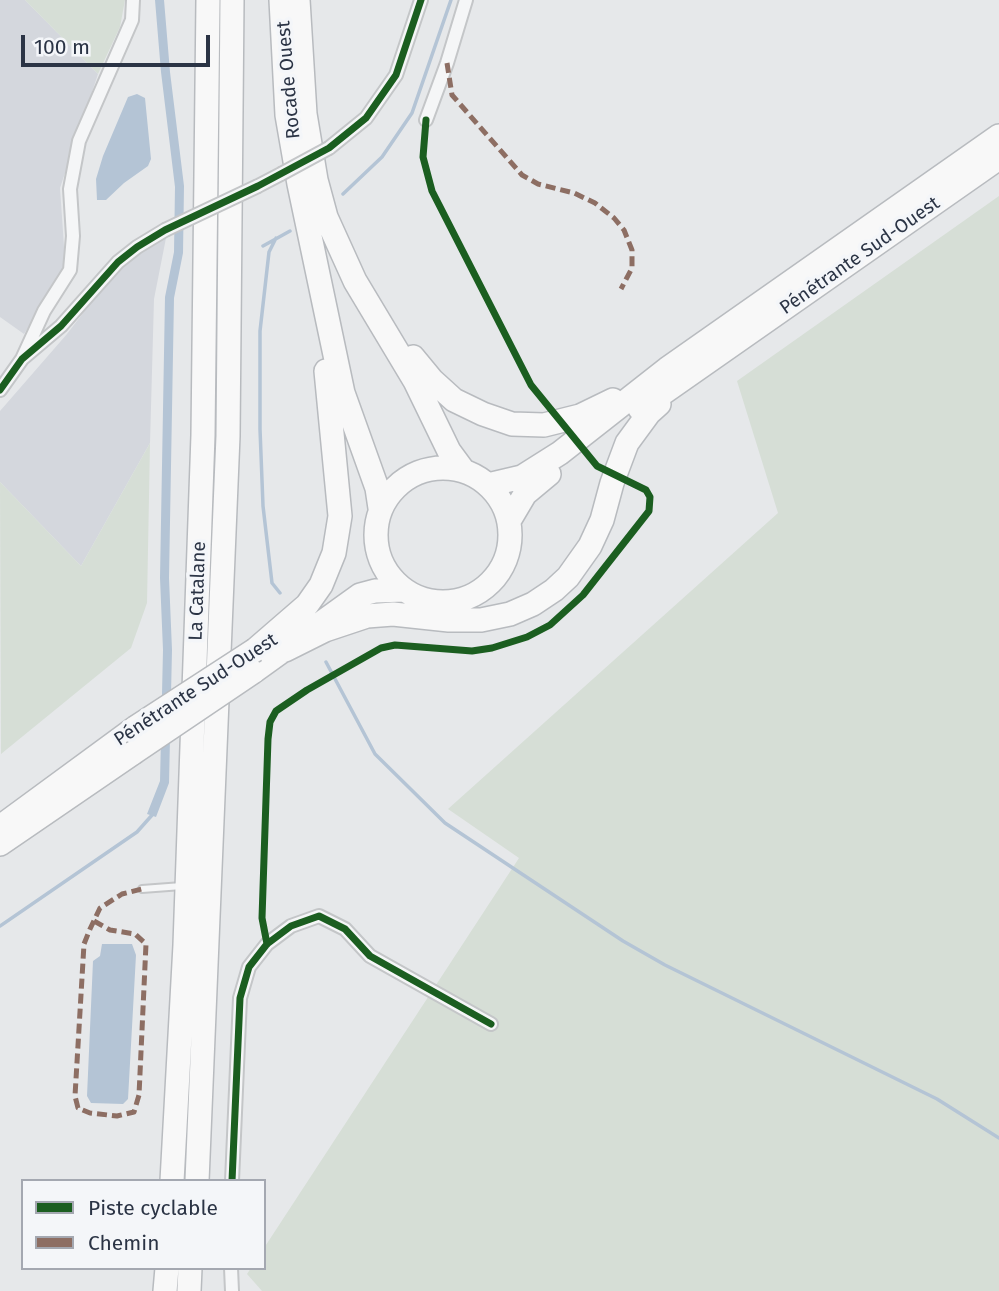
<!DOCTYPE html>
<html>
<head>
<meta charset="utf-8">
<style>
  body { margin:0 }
  #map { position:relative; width:999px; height:1291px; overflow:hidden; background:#e6e8ea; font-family:"Fira Sans",sans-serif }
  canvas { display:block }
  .legend { position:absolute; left:21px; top:1179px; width:245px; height:91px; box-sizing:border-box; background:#f4f6f9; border:2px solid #a4a8b1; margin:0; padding:9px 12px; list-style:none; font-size:21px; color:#2b3445 }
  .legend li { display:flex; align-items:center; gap:14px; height:35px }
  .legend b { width:35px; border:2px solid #a4a8b1 }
  .scale { position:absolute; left:21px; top:35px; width:189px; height:32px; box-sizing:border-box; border:4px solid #2b3445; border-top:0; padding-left:9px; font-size:21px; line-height:24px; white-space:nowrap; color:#2b3445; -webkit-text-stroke:5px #f4f6f9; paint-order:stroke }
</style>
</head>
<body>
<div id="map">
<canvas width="999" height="1291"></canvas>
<ul class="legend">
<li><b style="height:9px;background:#1b5e20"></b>Piste cyclable</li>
<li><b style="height:9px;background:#8d6e63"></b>Chemin</li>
</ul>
<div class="scale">100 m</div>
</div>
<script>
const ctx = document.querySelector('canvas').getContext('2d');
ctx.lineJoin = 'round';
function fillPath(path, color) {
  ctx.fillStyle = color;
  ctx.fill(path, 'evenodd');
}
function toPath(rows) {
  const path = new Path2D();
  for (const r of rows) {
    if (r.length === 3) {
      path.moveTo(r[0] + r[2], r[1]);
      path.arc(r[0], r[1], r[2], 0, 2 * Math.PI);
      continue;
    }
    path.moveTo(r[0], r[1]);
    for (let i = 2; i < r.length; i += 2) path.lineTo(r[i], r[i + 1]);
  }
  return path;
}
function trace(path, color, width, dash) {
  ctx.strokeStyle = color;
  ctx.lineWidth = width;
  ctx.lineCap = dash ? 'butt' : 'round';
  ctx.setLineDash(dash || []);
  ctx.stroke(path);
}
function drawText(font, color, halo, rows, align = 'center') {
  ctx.font = font + ' "Fira Sans",sans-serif';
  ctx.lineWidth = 7;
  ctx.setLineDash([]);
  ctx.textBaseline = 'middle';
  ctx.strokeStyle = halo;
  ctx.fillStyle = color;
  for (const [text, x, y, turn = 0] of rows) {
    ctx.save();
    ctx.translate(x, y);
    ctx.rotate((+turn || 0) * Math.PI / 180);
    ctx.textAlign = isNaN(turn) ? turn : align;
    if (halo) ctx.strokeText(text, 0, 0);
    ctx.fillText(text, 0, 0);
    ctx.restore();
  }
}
const built = toPath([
  [0,0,25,0,98,74,60,188,65,261,57,282,24,334,0,317],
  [166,238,154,299,150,443,81,566,0,482,0,411,67,334,106,283,142,251]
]);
const green = toPath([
  [25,0,125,0,120,27,98,74],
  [999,196,999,1291,262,1291,247,1274,251,1268,264,1268,264,1248,519,858,448,809,778,513,737,381],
  [150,443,147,603,131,648,1,754,0,482,81,566]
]);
const water = toPath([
  [155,0,164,0,170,72,184,186,183,253,174,298,169,578,172,650,169,783,156,817,147,814,160,781,163,650,160,578,165,297,174,252,175,187,161,72],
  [137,94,145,98,151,159,148,166,124,183,106,200,97,200,96,179,103,156,128,97],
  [102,944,132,944,136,955,128,1099,123,1104,91,1103,87,1096,93,961,100,956]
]);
const stream = toPath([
  [343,194,382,157,412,113,451,0],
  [276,238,269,252,260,331,260,429,263,506,272,583,280,593],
  [263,246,290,231],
  [326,662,375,754,445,823,623,941,665,965,937,1099,999,1138],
  [0,926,137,832,153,814]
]);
const lane = toPath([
  [142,889,182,886]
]);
const street = toPath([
  [426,120,447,63,466,0],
  [329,148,366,118,396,75,421,0],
  [258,186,281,174],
  [22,359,44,311,70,270,73,236,70,189,79,141,132,20,133,0],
  [0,390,22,359,61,326,118,262,137,247,165,230],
  [232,1181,240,998,249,967,267,944,291,926,319,916,345,929,370,956,491,1024],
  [231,1268,232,1291]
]);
const highway = toPath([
  [281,0,287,115,299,184,343,393,377,488,380,508],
  [298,0,305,114,316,180,326,217,355,281,415,381,449,451,463,470],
  [413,357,432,380,454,400,483,414,512,424,544,425,580,416,613,400],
  [640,409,999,158],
  [443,535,67],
  [488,485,522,477,560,453,667,369,999,136],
  [509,521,525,494,549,474],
  [255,650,307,605,321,585,334,553,340,516,326,371],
  [285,650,325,630,367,616,393,614,449,620,481,620,510,614,533,604,554,590,568,577,590,546,602,520,612,483,627,443,649,413,659,404],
  [253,672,360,595,375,591,404,590],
  [0,827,135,728],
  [0,844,133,753],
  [172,1181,185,945,203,435,208,0],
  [197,1181,228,436,232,0],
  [165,1291,167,1268],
  [189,1291,190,1268]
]);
const streetBridge = toPath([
  [281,174,329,148],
  [165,230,258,186]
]);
const highwayBridge = toPath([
  [135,728,255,650],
  [133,753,253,672]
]);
const quiet = toPath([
  [447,63,452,95,522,175,538,184,574,193,595,203,614,218,624,230,632,250,632,268,621,289],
  [94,921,110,930,135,934,146,944,139,1095,134,1112,117,1116,90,1113,78,1108,75,1096,84,944,90,929,100,908,122,894,142,889]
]);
const cycleway = toPath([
  [0,390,22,359,61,326,118,262,137,247,165,230,258,186,329,148,366,118,396,75,421,0],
  [267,944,262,918,268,739,270,722,276,711,307,690,381,648,395,645,472,651,492,648,527,637,550,625,583,595,649,511,650,497,646,490,597,466,531,385,432,191,423,157,426,120],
  [232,1181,240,998,249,967,267,944,291,926,319,916,345,929,370,956,491,1024]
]);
const streetNames = [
  ["Rocade Ouest",289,80,-95],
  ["Pénétrante Sud-Ouest",860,256,-35],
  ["La Catalane",198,591,-88],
  ["Pénétrante Sud-Ouest",196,690,-33]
];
fillPath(built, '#d4d7dd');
fillPath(green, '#d6ded6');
fillPath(water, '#b4c4d5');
trace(stream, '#b4c4d5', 3.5);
trace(lane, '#c4c6c8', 10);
trace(street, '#c4c6c8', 16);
trace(highway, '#b8bbbf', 26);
trace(lane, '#f5f6f7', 6);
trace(street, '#f5f6f7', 12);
trace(highway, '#f8f8f8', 23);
trace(streetBridge, '#c4c6c8', 16, []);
trace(highwayBridge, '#b8bbbf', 26, []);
trace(streetBridge, '#f5f6f7', 12);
trace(highwayBridge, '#f8f8f8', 23);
trace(quiet, '#8d6e63', 5, [10, 5]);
trace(cycleway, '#1b5e20', 7);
drawText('19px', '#2b3445', '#f4f6f9', streetNames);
</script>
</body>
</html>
